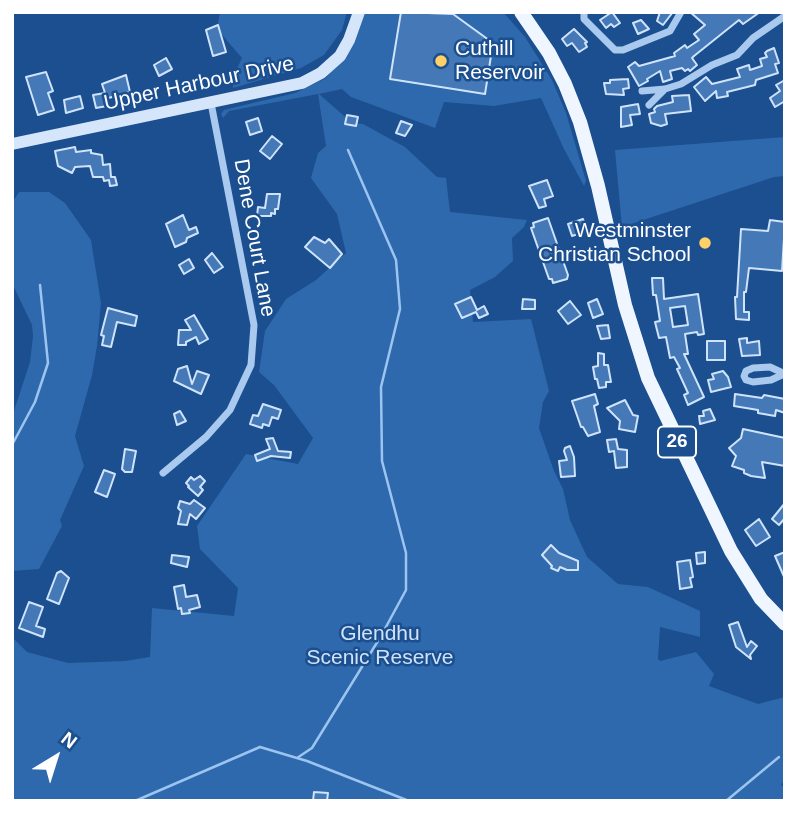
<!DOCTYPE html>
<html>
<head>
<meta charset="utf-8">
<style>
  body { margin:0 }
  #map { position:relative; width:797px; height:813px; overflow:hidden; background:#1b4f8f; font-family:Arial,sans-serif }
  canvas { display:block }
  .frame { position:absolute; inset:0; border:14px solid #fff; pointer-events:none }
  .north { position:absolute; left:21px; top:722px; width:70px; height:70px; -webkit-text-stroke:5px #1b4f8f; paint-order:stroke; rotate:38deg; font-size:19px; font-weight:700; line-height:28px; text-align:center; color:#fff }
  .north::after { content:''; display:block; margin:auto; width:24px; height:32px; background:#fff; clip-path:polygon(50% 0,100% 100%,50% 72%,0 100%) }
</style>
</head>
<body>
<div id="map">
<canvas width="797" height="813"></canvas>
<div class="frame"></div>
<div class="north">N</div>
</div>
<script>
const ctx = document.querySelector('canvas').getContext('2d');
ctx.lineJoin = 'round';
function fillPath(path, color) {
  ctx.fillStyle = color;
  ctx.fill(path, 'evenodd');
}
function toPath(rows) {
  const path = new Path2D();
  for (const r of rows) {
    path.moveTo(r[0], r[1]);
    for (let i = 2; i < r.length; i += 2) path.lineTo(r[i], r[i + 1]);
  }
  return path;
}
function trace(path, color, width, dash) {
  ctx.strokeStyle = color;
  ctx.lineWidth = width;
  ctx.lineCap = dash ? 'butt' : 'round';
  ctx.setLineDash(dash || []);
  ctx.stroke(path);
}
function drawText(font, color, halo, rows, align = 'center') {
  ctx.font = font + ' Arial,sans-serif';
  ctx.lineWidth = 5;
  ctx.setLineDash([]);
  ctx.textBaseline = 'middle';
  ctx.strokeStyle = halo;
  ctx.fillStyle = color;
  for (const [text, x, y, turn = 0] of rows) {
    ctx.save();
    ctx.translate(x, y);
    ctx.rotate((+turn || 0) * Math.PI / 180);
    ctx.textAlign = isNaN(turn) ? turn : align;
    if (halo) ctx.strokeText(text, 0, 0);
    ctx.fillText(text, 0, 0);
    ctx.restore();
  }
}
const green = toPath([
  [220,12,347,12,342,30,324,55,301,68,233,88,233,77,242,58,217,29],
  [361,12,503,12,525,37,552,80,566,113,586,181,584,186,564,149,541,98,494,106,444,102,435,128,351,97,342,89,319,94,352,123,363,124,405,147,437,177,446,178,450,212,527,220,524,227,512,238,513,261,495,277,470,290,473,322,531,319,549,391,543,402,539,428,554,471,563,489,570,520,587,557,618,584,648,587,700,611,700,637,660,627,658,659,660,661,696,652,714,674,709,686,758,704,785,697,785,778,781,785,785,788,785,801,12,801,12,637,27,652,68,663,125,661,150,657,152,608,234,616,238,588,200,549,197,526,246,454,298,464,313,438,274,385,259,372,265,331,286,299,316,280,346,253,337,214,311,178,318,153,326,146,318,94,229,111,223,118,221,114,224,110,236,107,295,93,326,78,344,56],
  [785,137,785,176,774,177,622,227,615,150],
  [19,192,49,192,65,203,91,240,101,303,97,346,92,375,75,436,84,466,60,520,62,526,39,569,12,571,12,417,30,362,33,336,32,325,12,283,12,203]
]);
const stream = toPath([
  [12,445,35,402,48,363,40,285],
  [297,758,312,748,381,636,406,590,406,553,382,461,381,387,400,309,396,260,348,150],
  [135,801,260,747,307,761,409,801],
  [726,801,779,757]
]);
const building = toPath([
  [401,12,453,14,493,43,485,94,390,79,401,12],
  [612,12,620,23,614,27,611,24,606,28,600,20,612,12],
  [660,12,673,12,663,25,657,21,660,12],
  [690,12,760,12,743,24,739,20,694,56,692,58,697,65,690,71,688,69,685,71,682,68,670,71,672,79,663,82,660,71,647,79,648,81,639,86,628,67,635,62,639,66,675,56,674,53,685,45,687,48,699,40,694,34,705,25,690,12],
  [641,20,649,29,638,34,633,23,641,20],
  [218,25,226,52,213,56,206,30,218,25],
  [574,29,587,42,585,43,587,47,579,52,572,43,567,46,562,39,574,29],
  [774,48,779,63,775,64,778,73,756,80,755,85,727,92,728,96,717,98,716,91,705,101,694,87,706,77,712,84,740,77,737,69,749,65,750,70,762,66,760,59,767,57,765,53,767,51,774,48],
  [166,58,172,69,159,76,154,65,166,58],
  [46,72,53,91,48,93,54,110,38,115,26,77,46,72],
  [126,75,130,92,105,99,107,106,96,108,93,95,105,93,102,84,126,75],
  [628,79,629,88,623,89,624,95,606,94,604,83,610,83,610,80,628,79],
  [785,80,785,101,775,107,770,98,780,91,776,85,785,80],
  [689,95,691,111,665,114,667,124,661,126,651,123,649,114,655,112,654,109,657,106,673,102,672,96,689,95],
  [80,96,83,108,66,113,64,100,80,96],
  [638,104,640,114,630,115,632,125,621,127,621,107,638,104],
  [347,115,358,117,356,126,345,124,347,115],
  [258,118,262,131,250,135,246,122,258,118],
  [401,121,412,125,405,136,396,133,401,121],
  [272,136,282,144,270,159,260,151,272,136],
  [75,147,76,152,91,150,91,153,102,155,103,165,110,164,111,177,115,177,117,185,110,186,109,180,104,181,103,177,93,177,90,166,75,167,72,173,58,166,55,151,75,147],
  [547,180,553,196,544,199,546,206,539,208,529,186,547,180],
  [267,194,280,194,278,209,275,209,275,214,271,213,271,216,257,216,258,207,265,208,267,194],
  [183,215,189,230,196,227,198,233,187,238,186,242,175,247,166,224,183,215],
  [548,218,568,275,567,279,553,283,552,279,549,279,531,228,534,227,533,223,548,218],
  [583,219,587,231,572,236,568,224,583,219],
  [770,220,785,222,782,271,749,268,746,292,744,292,744,312,749,312,749,320,736,319,735,297,737,297,741,229,768,231,770,220],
  [314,237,325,243,329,239,342,254,330,268,305,247,314,237],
  [212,253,223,267,214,273,205,260,212,253],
  [189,259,194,268,184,274,179,265,189,259],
  [652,278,663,278,664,299,698,294,704,334,698,335,697,332,685,334,688,354,684,354,704,397,688,405,684,395,688,393,677,369,680,368,674,357,670,358,666,337,659,338,655,322,660,321,656,295,653,295,652,278],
  [685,306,688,325,673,327,670,308,685,306],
  [471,297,477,310,484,306,488,314,479,318,476,312,462,318,455,304,471,297],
  [523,299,535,300,535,309,522,309,523,299],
  [597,299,603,314,593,318,588,303,597,299],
  [570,301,581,315,568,324,558,311,570,301],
  [108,308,137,316,135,326,117,322,111,347,102,345,104,336,101,335,108,308],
  [194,315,208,339,199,344,196,337,186,342,186,345,178,345,179,330,191,330,185,320,194,315],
  [608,325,610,338,601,339,597,326,608,325],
  [747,338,747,343,759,341,760,355,742,356,739,339,747,338],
  [707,341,725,341,725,360,707,360,707,341],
  [598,353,604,354,604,365,608,365,611,382,606,382,606,387,599,388,597,379,595,379,593,367,598,366,598,353],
  [187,366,192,384,197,371,209,375,201,394,174,381,178,369,187,366],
  [723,371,728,377,731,387,711,392,708,380,714,379,712,374,723,371],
  [595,394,598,404,594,406,600,432,588,436,583,427,581,427,572,401,595,394],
  [735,394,762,398,764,395,785,399,785,413,776,410,775,416,758,413,758,410,734,406,735,394],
  [625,400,633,415,638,416,635,432,619,429,620,421,607,408,625,400],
  [263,404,281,410,278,419,272,417,269,426,263,424,262,428,250,424,253,415,258,416,263,404],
  [710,409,715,420,700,424,699,416,704,416,703,411,710,409],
  [180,411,186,421,177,425,174,414,180,411],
  [743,429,785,438,785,466,762,462,765,478,751,476,744,473,744,470,732,466,736,456,729,448,741,438,743,429],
  [273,438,278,451,291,452,290,458,271,456,257,461,255,455,270,449,266,439,273,438],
  [616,439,618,449,627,450,627,467,616,468,614,451,609,452,607,440,616,439],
  [570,446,574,457,575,476,561,477,559,461,567,460,564,451,565,448,570,446],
  [125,449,136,451,132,472,125,472,122,469,125,449],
  [104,470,115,474,107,497,95,492,104,470],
  [200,476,205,481,200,487,203,490,198,496,188,487,189,486,186,483,191,477,194,480,200,476],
  [194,500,205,508,196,519,190,514,187,525,178,524,181,511,178,508,180,501,190,504,194,500],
  [785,503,785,518,779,525,772,519,785,503],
  [759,519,770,537,756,546,745,530,759,519],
  [551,545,559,553,578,561,578,570,567,570,560,567,558,571,551,568,552,566,542,555,551,545],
  [705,552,705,563,697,564,696,553,705,552],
  [785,552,785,579,775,556,785,552],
  [172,555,189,557,187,567,171,563,172,555],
  [690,560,693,577,690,578,692,587,680,589,677,562,690,560],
  [61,571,69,578,59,604,47,599,57,573,61,571],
  [184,585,186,597,197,595,200,607,189,610,190,613,182,614,181,608,178,609,174,587,184,585],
  [29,602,43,607,36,626,45,629,43,637,19,628,29,602],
  [738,622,747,647,751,641,757,646,750,655,751,659,736,647,729,625,738,622],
  [314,792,328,793,327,801,313,801,314,792]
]);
const street = toPath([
  [584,12,584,19,615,50,623,50,670,31,681,12],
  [642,91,665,89,681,84,712,65,737,55,753,38,785,16],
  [649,105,664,90],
  [784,374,771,380,753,382,746,380,744,376,746,371,753,368,770,367,785,374],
  [163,473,206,437,230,410,251,365,254,325,211,103]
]);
const secondary = toPath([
  [12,144,302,83,321,73,340,56,349,40,359,12]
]);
const primary = toPath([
  [521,12,549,53,565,84,580,122,598,186,625,305,648,378,731,551,761,599,785,624]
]);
const markers = [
  [441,61,7,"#ffd166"],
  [705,243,7,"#ffd166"]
];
const shields = [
  [677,442,38]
];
const shieldNames = [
  ["26",677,442]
];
const poiNames = [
  ["Cuthill",455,49],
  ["Reservoir",455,73],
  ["Westminster",691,231,"right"],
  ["Christian School",691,255,"right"]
];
const streetNames = [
  ["Upper Harbour Drive",199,84,-12],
  ["Dene Court Lane",254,238,80]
];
const parkNames = [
  ["Glendhu",380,634],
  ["Scenic Reserve",380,658]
];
fillPath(green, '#2e69ad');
trace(stream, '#9cc4f0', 2.5);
fillPath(building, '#4478b7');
trace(building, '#cfe3fa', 2);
trace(street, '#a9c9ee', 7);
trace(secondary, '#d6e6fa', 12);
trace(primary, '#f0f6ff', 14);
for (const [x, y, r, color] of markers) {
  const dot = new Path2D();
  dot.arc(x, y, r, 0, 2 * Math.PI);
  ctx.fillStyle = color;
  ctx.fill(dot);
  trace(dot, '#1b4f8f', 2.5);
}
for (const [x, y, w] of shields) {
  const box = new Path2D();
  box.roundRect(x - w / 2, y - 15.5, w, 31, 5);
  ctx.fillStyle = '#1b4f8f';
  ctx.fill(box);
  trace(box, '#fff', 2);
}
drawText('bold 19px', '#fff', null, shieldNames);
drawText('21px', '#fff', '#1b4f8f', poiNames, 'left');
drawText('21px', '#fff', '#1b4f8f', streetNames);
drawText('21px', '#cfe3fa', '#1b4f8f', parkNames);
</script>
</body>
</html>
